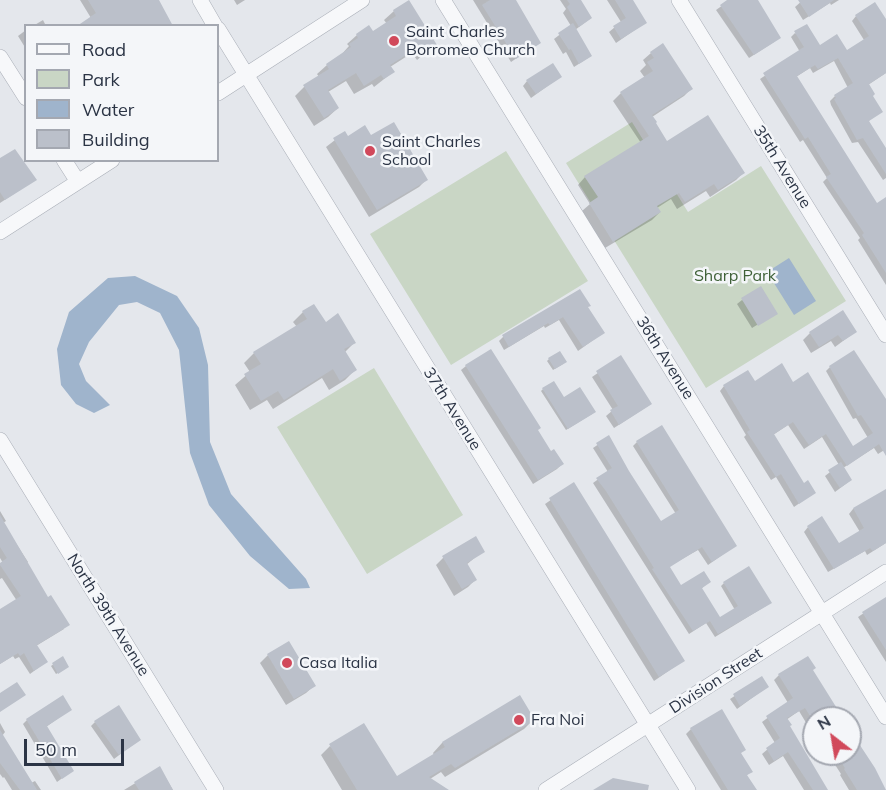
<!DOCTYPE html>
<html>
<head>
<meta charset="utf-8">
<style>
  body { margin:0 }
  #map { position:relative; width:886px; height:790px; overflow:hidden; background:#e4e7ec; font-family:Mulish,sans-serif }
  canvas { display:block }
  .legend { position:absolute; left:24px; top:24px; width:195px; height:138px; box-sizing:border-box; background:#f4f6f9; border:2px solid #a4a8b1; margin:0; padding:8px 10px; list-style:none; font-size:18px; color:#2b3445 }
  .legend li { display:flex; align-items:center; gap:12px; height:30px }
  .legend b { width:30px; border:2px solid #a4a8b1 }
  .north { position:absolute; left:802px; top:706px; width:60px; height:60px; box-sizing:border-box; background:#f4f6f9; border:2px solid #a4a8b1; border-radius:50%; rotate:329deg; font-size:16px; font-weight:700; line-height:24px; text-align:center; color:#2b3445 }
  .north::after { content:''; display:block; margin:auto; width:21px; height:27px; background:#d1495b; clip-path:polygon(50% 0,100% 100%,50% 72%,0 100%) }
  .scale { position:absolute; left:24px; top:739px; width:100px; height:27px; box-sizing:border-box; border:3px solid #2b3445; border-top:0; padding-left:8px; font-size:18px; line-height:21px; white-space:nowrap; color:#2b3445; -webkit-text-stroke:4px #f4f6f9; paint-order:stroke }
</style>
</head>
<body>
<div id="map">
<canvas width="886" height="790"></canvas>
<ul class="legend">
<li><b style="height:8px;background:#f7f8fa"></b>Road</li>
<li><b style="height:16px;background:#c9d6c5"></b>Park</li>
<li><b style="height:16px;background:#9fb4cc"></b>Water</li>
<li><b style="height:16px;background:#bbc0ca"></b>Building</li>
</ul>
<div class="north">N</div>
<div class="scale">50 m</div>
</div>
<script>
const ctx = document.querySelector('canvas').getContext('2d');
ctx.lineJoin = 'round';
function fillPath(path, color) {
  ctx.fillStyle = color;
  ctx.fill(path, 'evenodd');
}
function toPath(rows) {
  const path = new Path2D();
  for (const r of rows) {
    path.moveTo(r[0], r[1]);
    for (let i = 2; i < r.length; i += 2) path.lineTo(r[i], r[i + 1]);
  }
  return path;
}
function trace(path, color, width, dash) {
  ctx.strokeStyle = color;
  ctx.lineWidth = width;
  ctx.lineCap = dash ? 'butt' : 'round';
  ctx.setLineDash(dash || []);
  ctx.stroke(path);
}
function drawText(font, color, halo, rows, align = 'center') {
  ctx.font = font + ' Mulish,sans-serif';
  ctx.lineWidth = 5;
  ctx.setLineDash([]);
  ctx.textBaseline = 'middle';
  ctx.strokeStyle = halo;
  ctx.fillStyle = color;
  for (const [text, x, y, turn = 0] of rows) {
    ctx.save();
    ctx.translate(x, y);
    ctx.rotate((+turn || 0) * Math.PI / 180);
    ctx.textAlign = isNaN(turn) ? turn : align;
    if (halo) ctx.strokeText(text, 0, 0);
    ctx.fillText(text, 0, 0);
    ctx.restore();
  }
}
const green = toPath([
  [632,122,688,212,761,166,846,301,706,388,566,163],
  [506,151,588,281,451,365,370,234],
  [374,368,463,515,367,574,277,427]
]);
const water = toPath([
  [789,258,816,301,794,315,767,272],
  [135,276,177,296,199,328,208,365,210,442,231,494,306,579,310,588,289,589,250,556,209,505,190,453,179,350,160,313,137,302,119,305,89,342,79,364,86,381,110,405,94,413,76,404,61,385,57,349,69,312,108,278]
]);
const shadow = toPath([
  [80,0,156,0,91,18],
  [234,0,245,0,237,5],
  [473,0,514,0,539,43,511,62],
  [560,0,579,0,591,18,575,30,591,56,574,67,566,52,563,54,554,39,571,26,563,13,566,9],
  [607,0,631,0,645,23,616,43,609,32,621,22],
  [730,0,757,0,774,42,749,58,716,10],
  [803,0,839,0,831,5,830,3,803,20,795,7],
  [394,11,435,45,417,60,412,53,390,67,393,72,374,87,372,84,354,94,346,81,328,92,338,108,328,117,314,126,295,96,304,87,319,77,317,74,327,65,341,55,349,46,347,44,357,35,372,33,387,24,384,20],
  [856,16,886,22,886,73,868,85,872,96,881,112,867,122,886,150,886,178,883,180,858,142,852,143,831,105,830,101,835,96,848,88,834,61,813,73,810,68,796,77,876,205,886,199,886,285,858,240,860,238,823,182,827,178,803,140,800,142,760,79,800,52,791,37,795,33,820,47,846,52,864,40,852,21],
  [43,20,46,26,33,26],
  [26,30,26,49,18,36],
  [651,53,691,89,684,96,652,117,667,143,743,173,736,180,710,197,706,191,677,209,671,199,657,208,660,212,652,220,605,248,582,211,590,204,578,185,585,177,641,143,613,101,621,93,645,78,640,71,646,65,643,60],
  [560,77,531,98,523,86,527,81],
  [344,133,347,138,370,137,426,180,419,187,369,217,326,147],
  [0,160,35,180,0,203],
  [742,300,773,315,752,328,737,304],
  [587,308,603,333,578,351,559,320,545,328,544,326,504,350,499,341,503,337],
  [303,312,355,342,344,353,355,370,345,380,329,390,322,378,273,409,267,400,250,410,235,385,250,372,244,363,254,353,297,327,293,322],
  [855,332,835,347,831,341,811,353,803,340,810,333],
  [621,357,651,404,614,428,606,416,613,410,592,377],
  [549,359,563,364,553,370,547,361],
  [466,366,536,430,551,453,562,464,557,469,533,484,461,370],
  [830,367,886,405,886,449,878,454,874,448,843,468,851,480,835,492,825,476,839,465,822,437,804,449,788,425,773,435,804,485,814,493,794,507,776,477,771,480,744,437,746,435,720,391,724,386,754,383,793,384,852,448,868,438,856,418,853,419,826,371],
  [543,389,563,399,592,414,566,430,541,391],
  [609,437,628,472,661,523,676,514,633,446,637,442,735,546,708,565,698,550,668,567,681,587,709,582,701,589,720,619,735,610,721,586,724,583,770,603,766,606,715,637,706,623,689,634,593,483,608,472,593,448],
  [574,484,683,661,654,681,545,504],
  [886,491,886,543,867,555,865,551,828,572,804,532,808,527,838,545,860,532,849,514,853,509],
  [0,511,6,521,3,523,28,562,26,564,64,629,36,646,46,662,30,674,19,657,15,659,13,656,0,664,0,612,17,601,2,578,0,579,0,565,3,563,0,558],
  [483,551,466,565,475,580,468,587,454,596,436,565,443,558],
  [886,598,886,662,858,617],
  [268,655,314,686,306,693,286,705,260,663],
  [62,658,66,668,56,674,51,666],
  [811,671,814,736,799,711,786,720,788,727,826,790,804,790,783,756,769,765,762,754,775,743,762,722,788,703,774,680,779,675],
  [762,678,767,687,737,709,730,699],
  [519,697,533,720,524,729,445,777,441,772,430,779,445,790,342,790,321,755,330,746,396,778,434,755,433,753,442,743],
  [70,710,46,727,72,771,57,782,23,724,27,720],
  [95,722,139,740,114,759,91,726],
  [0,723,5,732,2,736,31,783,35,781,41,790,12,790,4,777,3,778,0,774],
  [691,729,740,754,751,771,746,776,755,790,721,790,686,734],
  [850,732,885,790,849,790,840,775,841,774,828,754,850,754],
  [160,768,173,790,124,790]
]);
const building = toPath([
  [88,0,159,0,173,26,77,26,96,13],
  [409,0,437,45,426,51,422,45,390,65,395,72,384,79,381,75,364,86,356,73,328,90,339,108,324,118,303,85,329,69,326,64,351,47,349,44,358,38,356,34,369,25,373,31,396,16,393,10],
  [490,0,516,0,541,43,516,59,482,5],
  [567,0,581,0,592,18,579,27,567,7,570,4],
  [615,0,633,0,647,23,621,39,613,26,626,18],
  [727,0,758,0,781,38,754,55,720,5],
  [798,0,834,0,809,17],
  [875,2,886,19,886,73,869,84,875,94,873,96,883,112,869,121,886,148,886,174,863,138,857,140,834,99,836,98,834,95,853,83,838,58,818,69,815,65,797,76,877,203,886,197,886,273,862,235,864,233,826,177,831,174,808,137,805,139,763,73,804,47,794,31,807,24,820,45,837,34,847,50,869,36,855,15],
  [573,23,592,56,579,64,571,49,569,50,558,33],
  [663,43,693,89,652,115,657,122,656,123,667,141,708,115,745,173,718,190,714,184,685,202,679,193,657,206,661,212,613,242,589,203,598,197,584,176,649,136,620,92,653,71,647,62,654,58,650,52],
  [553,63,562,77,536,94,526,80],
  [394,122,428,180,377,210,333,138,345,131,348,136,365,125,371,135],
  [15,149,37,180,5,200,0,192,0,158],
  [761,286,778,314,758,326,741,298],
  [580,289,591,306,588,307,605,333,583,347,563,317,550,325,548,323,509,347,502,335],
  [314,304,326,322,338,313,356,343,344,349,357,370,340,381,333,369,284,400,278,391,261,401,244,374,261,364,253,352,307,319,302,311],
  [843,310,857,332,843,341,838,335,819,347,809,332],
  [491,349,541,428,538,430,551,451,554,449,564,464,538,480,465,365],
  [854,350,886,399,886,456,879,444,847,466,826,434,809,445,793,422,774,434,804,483,808,480,816,493,799,504,781,474,776,477,747,432,750,430,723,385,748,370,755,381,782,363,793,382,808,372,853,446,873,433,861,415,858,416,829,366],
  [560,351,567,362,555,369,548,358],
  [621,355,652,404,619,425,610,410,618,406,596,371],
  [554,381,564,397,580,387,596,412,568,429,542,388],
  [662,425,737,546,712,562,702,547,670,567,681,585,704,571,711,582,702,588,720,617,738,606,723,582,749,566,772,603,718,634,710,621,693,631,652,569,654,568,606,491,596,478,612,468,596,443,609,435,629,471,661,521,679,510,636,441],
  [841,462,852,480,840,488,828,470],
  [574,482,685,661,659,677,549,498],
  [886,489,886,543,873,551,870,548,834,569,807,526,822,516,839,543,864,528,853,508],
  [0,515,48,597,51,595,70,625,37,645,48,662,34,671,24,653,20,656,18,653,0,664,0,609,21,596,0,565,0,563,7,558,0,547],
  [476,536,485,552,467,563,477,580,462,589,442,556],
  [886,597,886,650,862,612],
  [289,641,316,686,294,699,267,654],
  [63,656,69,667,58,674,52,663],
  [808,656,816,668,813,670,843,718,814,718,814,722,805,708,787,718,792,725,790,726,828,790,813,790,788,752,774,761,766,748,780,738,766,716,793,698,778,674],
  [762,676,769,687,740,706,733,694],
  [17,682,26,695,0,712,0,693],
  [63,695,72,710,47,726,74,771,62,779,26,719],
  [520,695,535,720,455,768,451,764,429,777,449,790,357,790,329,744,364,723,397,776,445,747,442,742],
  [119,705,141,740,119,755,94,721],
  [722,709,746,750,741,753,753,772,747,775,757,790,728,790,690,728],
  [0,730,37,790,20,790,0,763],
  [850,730,875,768,886,790,857,790,844,769,845,768,836,754,850,754],
  [160,766,173,790,139,790,134,782],
  [613,778,649,785,648,790,593,790]
]);
const street = toPath([
  [200,0,215,26],
  [443,0,886,717],
  [679,0,886,335],
  [218,29,688,790],
  [0,57,26,98],
  [218,93,362,0],
  [64,160,78,182],
  [0,232,112,160],
  [0,440,216,790],
  [546,790,886,572]
]);
const markers = [
  [394,41,6,"#d1495b"],
  [370,151,6,"#d1495b"],
  [287,663,6,"#d1495b"],
  [519,720,6,"#d1495b"]
];
const poiNames = [
  ["Saint Charles",406,32],
  ["Borromeo Church",406,50],
  ["Saint Charles",382,142],
  ["School",382,160],
  ["Casa Italia",299,663],
  ["Fra Noi",531,720]
];
const streetNames = [
  ["35th Avenue",782,167,58],
  ["36th Avenue",665,358,58],
  ["37th Avenue",452,409,58],
  ["North 39th Avenue",108,615,58],
  ["Division Street",716,681,-33]
];
const parkNames = [
  ["Sharp Park",735,276]
];
fillPath(green, '#c9d6c5');
fillPath(water, '#9fb4cc');
fillPath(shadow, '#0003');
fillPath(building, '#bbc0ca');
trace(street, '#a9aeb7', 16);
trace(street, '#f7f8fa', 15);
for (const [x, y, r, color] of markers) {
  const dot = new Path2D();
  dot.arc(x, y, r, 0, 2 * Math.PI);
  ctx.fillStyle = color;
  ctx.fill(dot);
  trace(dot, '#f4f6f9', 2);
}
drawText('16px', '#2b3445', '#f4f6f9', poiNames, 'left');
drawText('16px', '#2b3445', '#f4f6f9', streetNames);
drawText('16px', '#3f6138', '#f4f6f9', parkNames);
</script>
</body>
</html>
